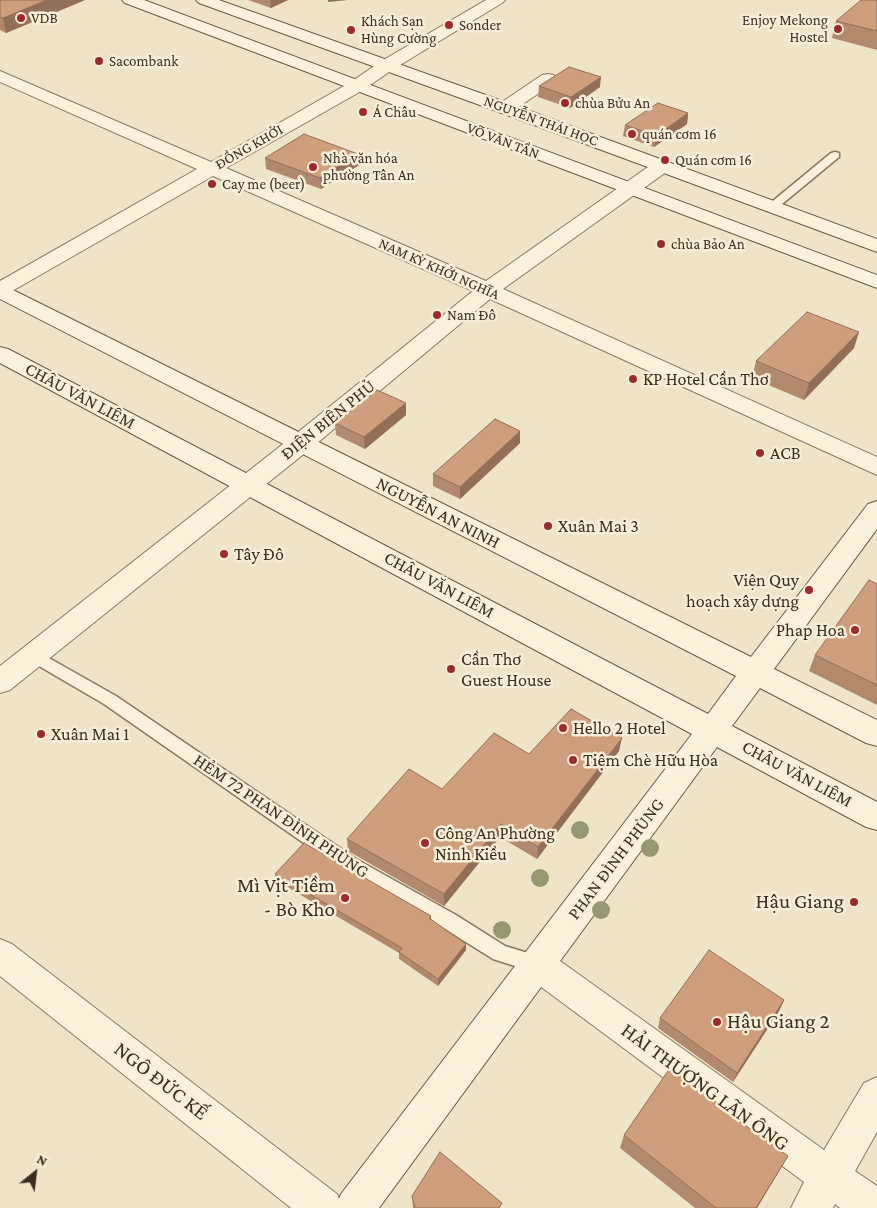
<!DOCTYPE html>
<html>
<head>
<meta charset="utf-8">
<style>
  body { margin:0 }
  #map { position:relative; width:877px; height:1208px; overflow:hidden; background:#f0e4c8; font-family:"Crimson Pro",serif }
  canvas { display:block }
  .north { position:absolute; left:10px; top:1148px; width:50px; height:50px; -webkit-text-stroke:4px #f7eed8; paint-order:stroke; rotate:29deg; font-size:14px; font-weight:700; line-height:20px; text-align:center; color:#3d2e20 }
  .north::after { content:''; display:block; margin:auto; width:18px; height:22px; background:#3d2e20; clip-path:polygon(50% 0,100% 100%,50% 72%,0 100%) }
</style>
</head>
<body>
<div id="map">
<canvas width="877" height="1208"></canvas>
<div class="north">N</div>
</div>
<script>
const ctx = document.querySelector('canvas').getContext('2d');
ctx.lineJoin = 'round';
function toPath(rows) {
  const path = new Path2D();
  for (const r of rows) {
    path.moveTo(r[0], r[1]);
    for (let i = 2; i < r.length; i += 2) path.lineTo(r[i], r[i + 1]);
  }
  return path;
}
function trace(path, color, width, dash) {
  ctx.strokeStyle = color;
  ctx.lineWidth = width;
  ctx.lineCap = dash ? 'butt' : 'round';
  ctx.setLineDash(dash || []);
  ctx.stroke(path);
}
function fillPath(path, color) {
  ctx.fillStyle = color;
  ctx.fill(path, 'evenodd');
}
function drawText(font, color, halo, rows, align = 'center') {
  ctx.font = font + ' "Crimson Pro",serif';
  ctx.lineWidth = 5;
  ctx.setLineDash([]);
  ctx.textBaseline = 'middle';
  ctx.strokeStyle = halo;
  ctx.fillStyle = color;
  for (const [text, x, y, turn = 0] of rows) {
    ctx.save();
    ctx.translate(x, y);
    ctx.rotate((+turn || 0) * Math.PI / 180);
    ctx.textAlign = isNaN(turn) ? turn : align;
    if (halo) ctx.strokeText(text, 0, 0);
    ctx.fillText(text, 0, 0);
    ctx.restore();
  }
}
const lane = toPath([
  [835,152,839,153,839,157,776,209,768,209,767,207,768,205,831,153,835,152],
  [33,649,116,696,356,859,456,915,505,946,544,958,546,964,544,970,537,973,493,959,442,927,344,871,104,704,27,659,25,655,27,651,33,649]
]);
const street = toPath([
  [486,0,505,0,502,3,392,70,363,90,226,168,486,281,655,162,662,160,669,162,671,166,669,170,503,289,877,457,877,475,490,299,310,449,10,690,0,693,0,666,292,437,473,291,213,176,7,294,0,296,0,281,197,169,0,82,0,71,211,162,351,82,380,62,486,0],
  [548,74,554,75,556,79,554,83,511,112,505,113,499,112,496,108,499,104,542,75,548,74],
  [0,939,12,944,337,1194,343,1208,291,1208,0,976,0,939],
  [537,948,549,953,824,1150,864,1083,877,1077,877,1132,855,1171,877,1186,877,1208,840,1208,835,1204,833,1208,791,1208,804,1182,525,975,520,964,525,953,537,948]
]);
const secondary = toPath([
  [122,0,144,0,877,275,877,288,125,3,122,0],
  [196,0,219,0,511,104,877,239,877,252,499,112,199,3,196,0],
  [0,285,7,287,751,657,868,504,877,501,877,529,774,669,877,720,877,746,866,743,760,688,732,726,877,802,877,830,866,827,717,747,379,1208,335,1208,341,1194,692,734,0,363,0,347,8,349,708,714,736,676,0,299,0,285]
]);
const trees = [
  [580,830],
  [650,848],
  [540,878],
  [601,910],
  [502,930]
];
const wall = toPath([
  [0,0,85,0,6,33,0,30],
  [248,0,288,0,271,8],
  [877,0,877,50,832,38,836,21],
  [539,86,600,87,570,108,538,97],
  [688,113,687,124,654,147,623,136,625,125],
  [265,158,359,165,321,189,266,169],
  [854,348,804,400,752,378,756,361],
  [406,403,406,415,365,449,336,435,335,423],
  [520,443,460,499,433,486,433,474],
  [877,584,877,705,809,671,815,655],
  [619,751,537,859,500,837,444,906,348,851,347,839,442,789,529,754],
  [275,874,431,916,431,920,466,944,466,950,438,986,399,959,399,953,277,881],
  [784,1000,779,1011,733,1082,658,1028,660,1018],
  [716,1104,788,1156,757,1208,695,1208,620,1148,624,1135],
  [412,1196,501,1208,413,1208]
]);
const shadedWall = toPath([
  [47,0,85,0,6,33,3,18],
  [270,0,288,0,271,8],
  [328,0,348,0,328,2],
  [601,77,600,87,570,108,571,97],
  [688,113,687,124,654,147,656,136],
  [358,154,359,165,321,189,320,178],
  [859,332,854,348,804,400,809,383],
  [406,403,406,415,365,449,364,437],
  [520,431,520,443,460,499,460,487],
  [622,738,619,751,537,859,538,847],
  [501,824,500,837,444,906,444,894],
  [466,944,466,950,438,986,438,979],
  [784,1000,779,1011,733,1082,737,1073],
  [788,1156,757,1208,756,1208]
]);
const building = toPath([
  [0,0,47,0,3,18,0,17,0,0],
  [861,0,877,0,877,31,836,21,861,0],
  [569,67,601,77,571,97,539,86,569,67],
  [658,103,688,113,656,136,625,125,658,103],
  [304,134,358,154,320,178,265,158,304,134],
  [807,312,859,332,809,383,756,361,807,312],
  [377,390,406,403,364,437,335,423,377,390],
  [495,419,520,431,460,487,433,474,495,419],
  [869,580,877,584,877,685,815,655,869,580],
  [571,709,622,738,538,847,501,824,444,894,347,839,409,769,442,789,494,733,529,754,571,709],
  [304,843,431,916,429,918,466,944,438,979,399,952,402,948,275,874,304,843],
  [709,950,784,1000,737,1073,660,1018,709,950],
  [670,1068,716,1102,715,1104,788,1156,756,1208,716,1208,624,1135,670,1068],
  [440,1152,502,1203,499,1208,415,1208,412,1196,440,1152]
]);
const markers = [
  [21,18,5,"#9e2a2b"],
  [449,25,5,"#9e2a2b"],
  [838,29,5,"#9e2a2b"],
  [351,30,5,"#9e2a2b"],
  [99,61,5,"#9e2a2b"],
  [565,103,5,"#9e2a2b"],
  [363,112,5,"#9e2a2b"],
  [632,134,5,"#9e2a2b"],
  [665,160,5,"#9e2a2b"],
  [313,167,5,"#9e2a2b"],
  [212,184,5,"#9e2a2b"],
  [661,244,5,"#9e2a2b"],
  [437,315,5,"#9e2a2b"],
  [633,379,5,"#9e2a2b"],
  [760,453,5,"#9e2a2b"],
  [548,526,5,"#9e2a2b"],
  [224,554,5,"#9e2a2b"],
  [809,590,5,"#9e2a2b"],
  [855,630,5,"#9e2a2b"],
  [451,669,5,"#9e2a2b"],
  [563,728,5,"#9e2a2b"],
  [41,734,5,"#9e2a2b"],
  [573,760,5,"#9e2a2b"],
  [425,843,5,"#9e2a2b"],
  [345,898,5,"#9e2a2b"],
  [854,902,5,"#9e2a2b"],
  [717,1022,5,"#9e2a2b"]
];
const farPoinames = [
  ["VDB",31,18],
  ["Enjoy Mekong",828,20,"right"],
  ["Hostel",828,37,"right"],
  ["Khách Sạn",361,21],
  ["Hùng Cường",361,38],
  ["Sonder",459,25],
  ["Sacombank",109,61],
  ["chùa Bửu An",575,103],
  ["Á Châu",373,112],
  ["quán cơm 16",642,134],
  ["Nhà văn hóa",323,158],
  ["phường Tân An",323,175],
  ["Quán cơm 16",675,160],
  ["Cay me (beer)",222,184],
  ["chùa Bảo An",671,244],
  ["Nam Đô",447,315]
];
const farStreetnames = [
  ["NGUYỄN THÁI HỌC",541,121,20],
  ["VÕ VĂN TẦN",503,141,21],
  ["ĐỒNG KHỞI",249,147,-30],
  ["NAM KỲ KHỞI NGHĨA",439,269,24]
];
const poiNames = [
  ["KP Hotel Cần Thơ",643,379],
  ["ACB",770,453],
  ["Xuân Mai 3",558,526],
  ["Tây Đô",234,554],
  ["Viện Quy",799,580,"right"],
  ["hoạch xây dựng",799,601,"right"],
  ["Phap Hoa",845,630,"right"],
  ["Cần Thơ",461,659],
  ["Guest House",461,680],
  ["Hello 2 Hotel",573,728],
  ["Xuân Mai 1",51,734],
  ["Tiệm Chè Hữu Hòa",583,760],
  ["Công An Phường",435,833],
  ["Ninh Kiều",435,854]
];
const streetNames = [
  ["CHÂU VĂN LIÊM",80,396,28],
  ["ĐIỆN BIÊN PHỦ",328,420,-39],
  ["NGUYỄN AN NINH",438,513,27],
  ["CHÂU VĂN LIÊM",439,585,28],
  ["CHÂU VĂN LIÊM",797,774,28],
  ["HẺM 72 PHAN ĐÌNH PHÙNG",281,816,34],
  ["PHAN ĐÌNH PHÙNG",616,859,-53]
];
const nearPoinames = [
  ["Mì Vịt Tiềm",335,886],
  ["- Bò Kho",335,910],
  ["Hậu Giang",844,902],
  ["Hậu Giang 2",727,1022,"left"]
];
const nearStreetnames = [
  ["NGÔ ĐỨC KẾ",161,1081,38],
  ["HẢI THƯỢNG LÃN ÔNG",705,1087,36]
];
trace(lane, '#8d765c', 3);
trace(street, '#8d765c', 2);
trace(secondary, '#6f573f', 2);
fillPath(lane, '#faf1dc');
fillPath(street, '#faf1dc');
fillPath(secondary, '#faf1dc');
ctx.fillStyle = '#96986f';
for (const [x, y] of trees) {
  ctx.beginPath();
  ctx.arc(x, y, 9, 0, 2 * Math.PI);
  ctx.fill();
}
fillPath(wall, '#b2896c');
fillPath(shadedWall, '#916f58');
fillPath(building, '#cf9f7d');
trace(building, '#916f58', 1);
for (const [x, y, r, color] of markers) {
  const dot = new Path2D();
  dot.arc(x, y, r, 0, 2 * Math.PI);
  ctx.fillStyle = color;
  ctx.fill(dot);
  trace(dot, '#f7eed8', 2);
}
drawText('15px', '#3d2e20', '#f7eed8', farPoinames, 'left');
drawText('15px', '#3d2e20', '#f7eed8', farStreetnames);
drawText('18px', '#3d2e20', '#f7eed8', poiNames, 'left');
drawText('18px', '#3d2e20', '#f7eed8', streetNames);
drawText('21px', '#3d2e20', '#f7eed8', nearPoinames, 'right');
drawText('21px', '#3d2e20', '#f7eed8', nearStreetnames);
</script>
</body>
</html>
